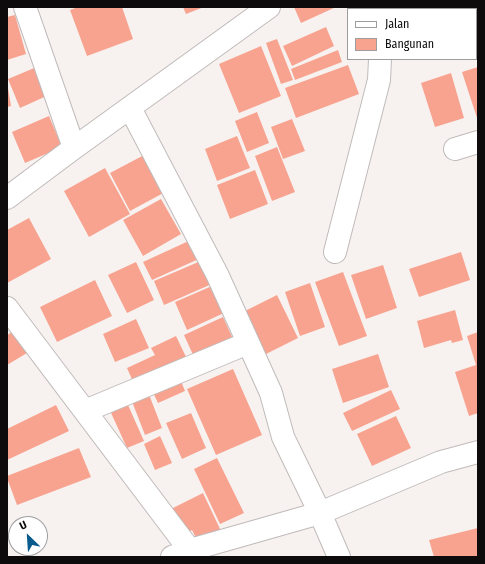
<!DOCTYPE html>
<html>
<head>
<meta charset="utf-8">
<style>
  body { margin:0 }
  #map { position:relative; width:485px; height:564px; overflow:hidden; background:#f7f2f0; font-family:"Fira Sans Condensed",sans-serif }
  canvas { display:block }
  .frame { position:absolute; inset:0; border:8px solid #0d0b0b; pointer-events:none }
  .legend { position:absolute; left:347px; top:8px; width:130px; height:52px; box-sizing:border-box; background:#fff; border:1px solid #9e9d9d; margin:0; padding:5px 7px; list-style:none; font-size:12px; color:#0d0b0b }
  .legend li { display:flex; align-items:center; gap:8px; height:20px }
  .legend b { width:20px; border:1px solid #9e9d9d }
  .north { position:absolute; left:8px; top:516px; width:40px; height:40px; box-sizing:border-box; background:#fff; border:1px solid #9e9d9d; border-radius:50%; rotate:335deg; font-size:11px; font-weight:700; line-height:16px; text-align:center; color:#0d0b0b }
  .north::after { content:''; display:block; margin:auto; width:14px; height:18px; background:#095a8d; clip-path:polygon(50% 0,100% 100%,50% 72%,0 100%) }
</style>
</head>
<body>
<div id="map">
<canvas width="485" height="564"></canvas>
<div class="frame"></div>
<ul class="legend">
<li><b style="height:5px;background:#fff"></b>Jalan</li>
<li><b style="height:11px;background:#f8a38f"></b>Bangunan</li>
</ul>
<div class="north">U</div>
</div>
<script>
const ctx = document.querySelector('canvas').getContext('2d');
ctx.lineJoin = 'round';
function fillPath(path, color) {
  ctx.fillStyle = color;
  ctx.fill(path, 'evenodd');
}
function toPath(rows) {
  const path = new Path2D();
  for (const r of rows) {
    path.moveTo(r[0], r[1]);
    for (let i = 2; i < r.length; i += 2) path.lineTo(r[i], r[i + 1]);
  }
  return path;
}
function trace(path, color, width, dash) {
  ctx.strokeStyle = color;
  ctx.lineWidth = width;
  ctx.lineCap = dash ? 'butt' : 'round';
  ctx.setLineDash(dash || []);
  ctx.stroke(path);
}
const building = toPath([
  [78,7,122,7,133,39,87,56,70,10],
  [183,7,204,7,186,14],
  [294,7,336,7,301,23],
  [470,7,478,7,478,33,476,34,476,9,465,9],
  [15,15,26,54,7,60,7,17],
  [326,27,334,46,292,66,283,46],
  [277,39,293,80,281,84,266,43],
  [261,46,281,96,239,113,219,64],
  [338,50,342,62,295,80,291,69],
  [348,65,359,94,296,118,285,88],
  [39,66,51,94,20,108,8,79],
  [478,67,478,121,462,72],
  [451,73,464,118,435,127,421,83],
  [7,88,8,88,11,106,7,107],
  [257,112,269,143,247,152,235,121],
  [49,116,62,147,25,163,12,132],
  [292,119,305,151,283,159,271,127],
  [237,136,250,168,217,181,205,149],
  [277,147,295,192,272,201,255,156],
  [146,154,167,191,130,211,110,173],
  [105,168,130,214,89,237,64,191],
  [255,170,268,204,230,219,217,185],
  [161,199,181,234,143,256,123,220],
  [29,218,51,259,7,283,7,230],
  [193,239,201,258,152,280,143,262],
  [461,252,470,280,419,297,409,269],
  [203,260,214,283,164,305,154,281],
  [136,262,154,300,127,313,108,275],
  [383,265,397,308,366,319,351,275],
  [343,272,367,336,339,346,315,282],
  [95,280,112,316,57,342,40,307],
  [310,283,325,327,300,336,285,292],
  [212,286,224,313,187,330,175,302],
  [277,295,298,338,264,355,243,312],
  [455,310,463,340,452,343,451,340,424,348,417,321],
  [223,317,233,339,194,357,184,335],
  [136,319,149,348,115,362,103,334],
  [14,331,27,353,7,365,7,335],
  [478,332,478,413,469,416,455,372,476,365,467,336],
  [176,336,188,361,135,386,127,368,155,355,151,348],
  [378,354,389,387,343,403,332,369],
  [233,369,262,435,216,455,187,389],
  [178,374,185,391,158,403,150,386],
  [391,390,400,409,352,431,343,413],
  [148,392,162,428,145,435,131,399],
  [124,396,144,441,127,448,107,404],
  [56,405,69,431,7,460,7,429],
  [191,413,206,448,182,459,166,423],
  [396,416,411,448,372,466,357,434],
  [160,436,172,463,155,470,144,444],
  [79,448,91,477,17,505,7,478,7,476],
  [217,458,244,513,220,524,194,469],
  [203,493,221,531,198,542,192,530,181,536,169,510],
  [478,528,478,557,434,557,429,540]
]);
const minor = toPath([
  [25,7,74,148],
  [382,7,382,9],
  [130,108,217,274,271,393,283,437,320,513,339,557],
  [455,149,478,142],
  [7,198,74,148,269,7],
  [335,252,379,80,380,59],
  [7,308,195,557],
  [85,411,248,343],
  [172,557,190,550,320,513,441,462,478,452]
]);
fillPath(building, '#f8a38f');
trace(minor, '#c0bbba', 24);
trace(minor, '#fff', 22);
</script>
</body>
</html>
